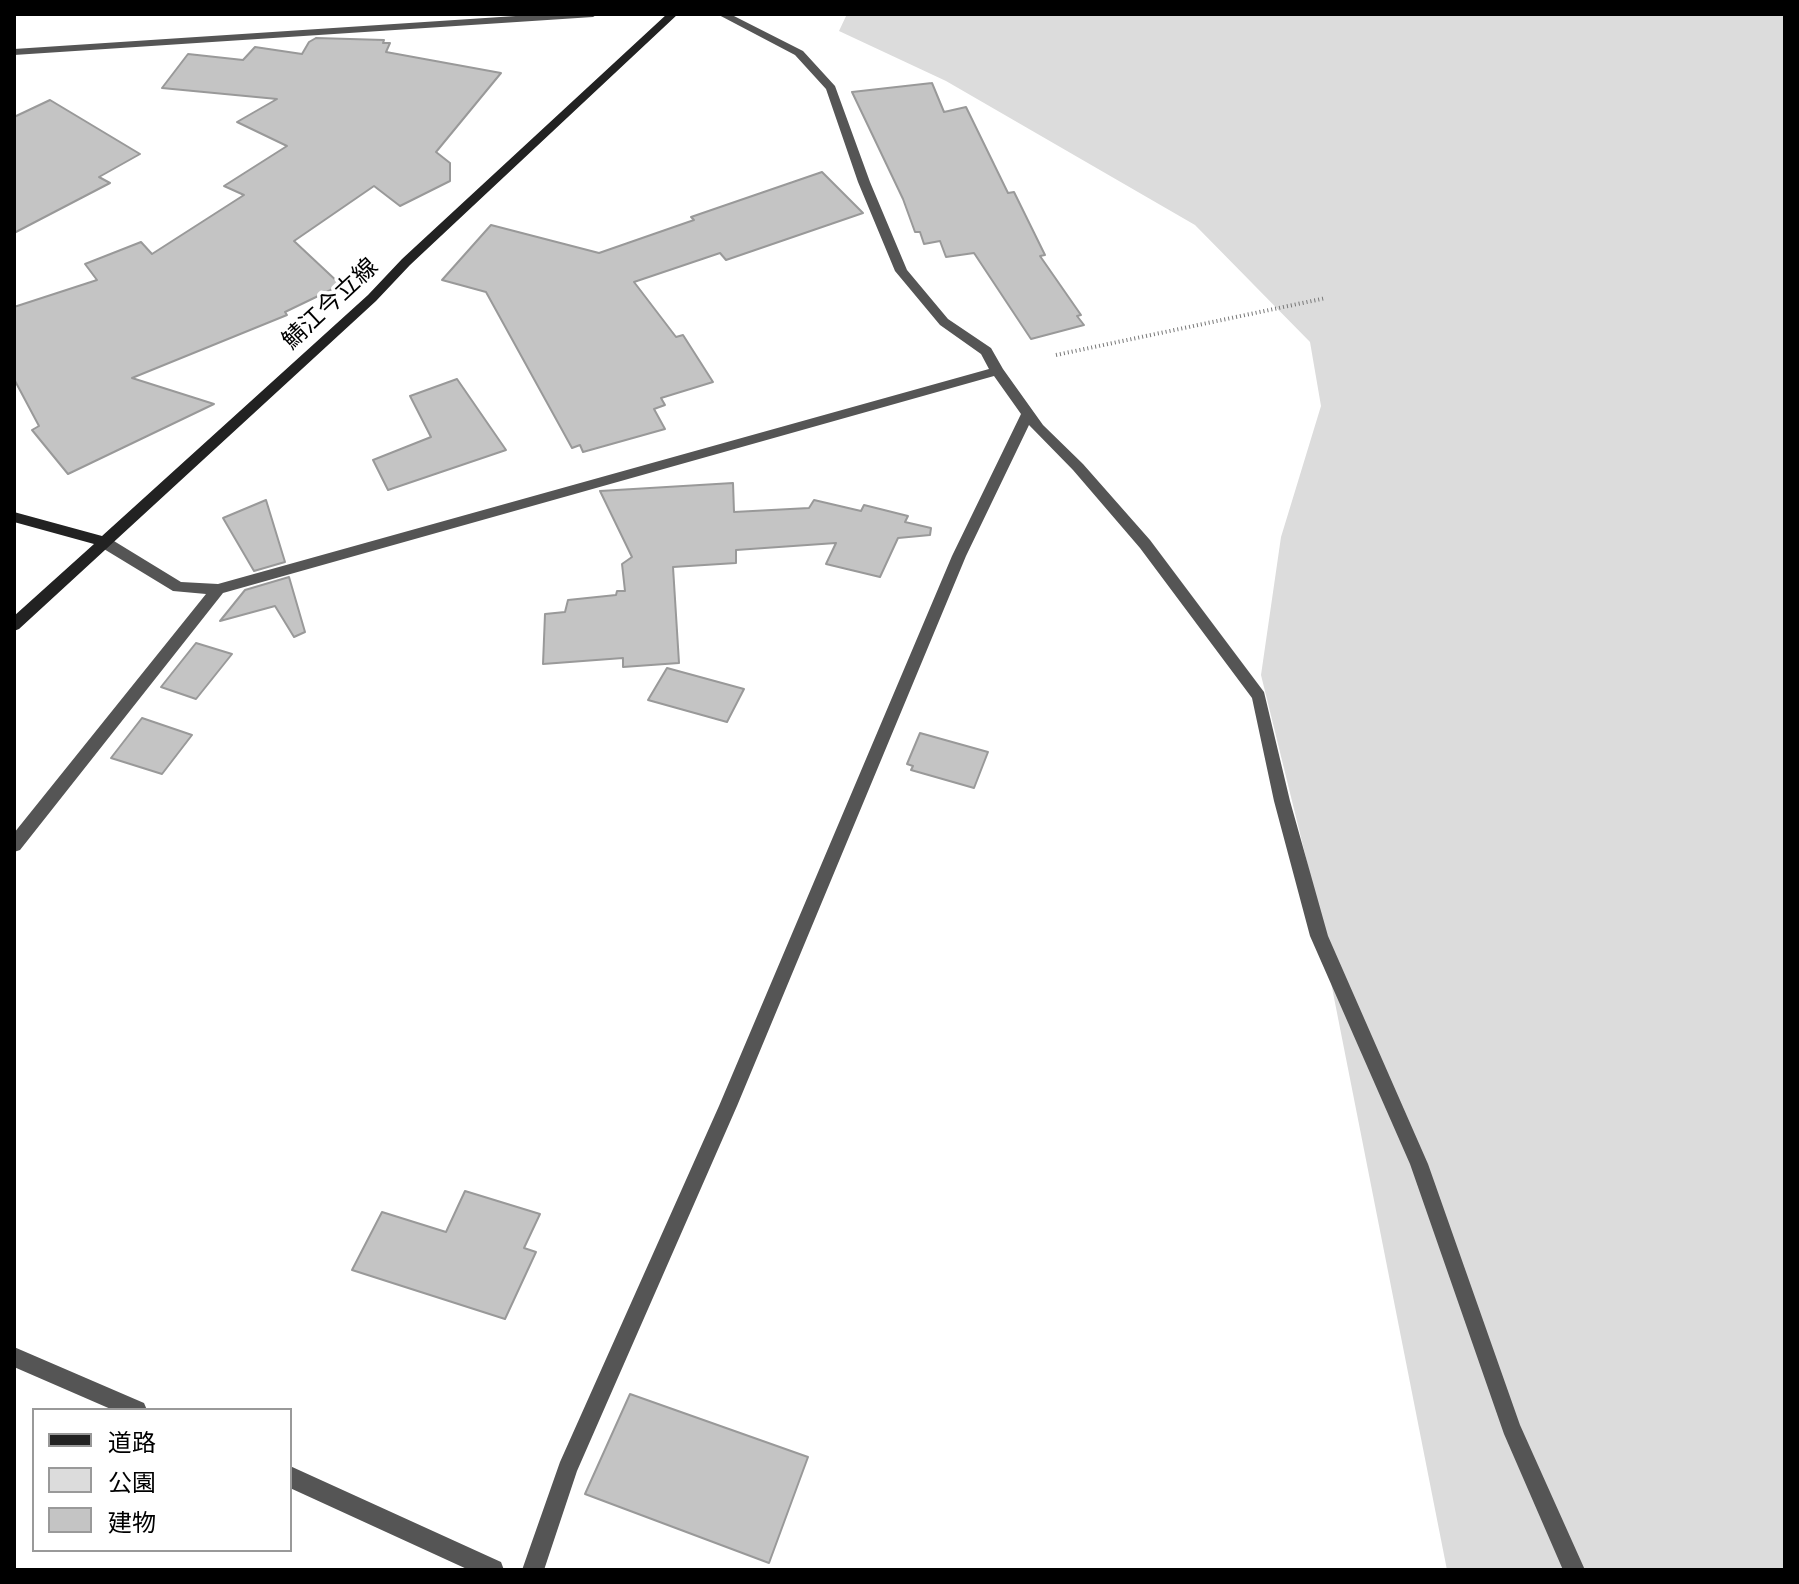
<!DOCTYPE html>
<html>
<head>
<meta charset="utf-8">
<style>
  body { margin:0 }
  #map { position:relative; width:1799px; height:1584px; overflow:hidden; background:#fff; font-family:"Public Sans","Noto Sans JP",sans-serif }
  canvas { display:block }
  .frame { position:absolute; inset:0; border:16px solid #000; pointer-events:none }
  .legend { position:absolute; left:32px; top:1408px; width:260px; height:144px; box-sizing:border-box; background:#fff; border:2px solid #999; margin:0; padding:10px 14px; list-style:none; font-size:24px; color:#000 }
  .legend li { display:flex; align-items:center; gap:16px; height:40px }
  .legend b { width:40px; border:2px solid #999 }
</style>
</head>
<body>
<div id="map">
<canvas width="1799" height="1584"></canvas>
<div class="frame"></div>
<ul class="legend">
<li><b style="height:10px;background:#222"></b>道路</li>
<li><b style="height:22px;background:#dcdcdc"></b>公園</li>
<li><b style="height:22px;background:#c4c4c4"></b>建物</li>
</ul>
</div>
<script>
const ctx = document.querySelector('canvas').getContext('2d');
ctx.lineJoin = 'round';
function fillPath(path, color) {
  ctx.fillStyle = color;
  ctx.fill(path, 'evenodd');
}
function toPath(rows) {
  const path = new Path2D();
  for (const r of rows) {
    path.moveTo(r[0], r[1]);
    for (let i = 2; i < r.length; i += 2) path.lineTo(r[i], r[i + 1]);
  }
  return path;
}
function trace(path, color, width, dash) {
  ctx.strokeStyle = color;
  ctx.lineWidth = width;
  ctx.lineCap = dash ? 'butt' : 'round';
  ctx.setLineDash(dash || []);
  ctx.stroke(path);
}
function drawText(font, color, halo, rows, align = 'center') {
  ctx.font = font + ' "Public Sans","Noto Sans JP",sans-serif';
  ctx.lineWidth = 7;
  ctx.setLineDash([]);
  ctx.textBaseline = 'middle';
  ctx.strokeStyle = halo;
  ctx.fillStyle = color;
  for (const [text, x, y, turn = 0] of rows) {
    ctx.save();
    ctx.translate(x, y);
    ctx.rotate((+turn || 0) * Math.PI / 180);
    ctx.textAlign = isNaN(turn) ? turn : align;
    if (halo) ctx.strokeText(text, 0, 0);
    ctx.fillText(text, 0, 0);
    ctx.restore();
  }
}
const green = toPath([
  [847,14,1785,14,1785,1570,1447,1570,1308,866,1261,675,1281,537,1321,406,1310,342,1195,225,946,81,839,31]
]);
const building = toPath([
  [316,38,384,40,383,43,390,43,386,52,501,73,436,152,450,163,450,181,400,206,374,186,294,241,341,285,285,312,287,315,132,378,214,404,68,474,32,430,39,426,14,379,14,307,97,280,85,264,141,242,152,254,244,195,224,186,287,146,237,122,277,99,162,88,188,54,243,60,255,47,302,54,309,42,316,38],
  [932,83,944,112,966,107,1008,193,1014,192,1045,255,1040,256,1081,315,1077,316,1084,325,1031,339,974,253,946,257,940,241,924,244,920,232,915,232,903,199,852,92,932,83],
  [50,100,140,154,99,177,110,183,14,233,14,117,50,100],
  [822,172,863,213,726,260,720,253,634,282,676,337,683,335,713,382,661,398,665,405,654,409,665,429,583,452,580,445,572,448,486,292,442,280,491,225,599,253,694,220,691,217,822,172],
  [457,379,506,450,388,490,373,460,431,437,410,396,457,379],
  [733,483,734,512,809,508,814,500,861,511,864,505,908,516,905,522,931,528,930,535,898,538,880,577,826,564,836,543,736,550,736,563,673,567,679,663,623,667,623,658,543,664,545,614,565,612,568,600,616,595,617,591,625,591,622,564,632,557,600,491,733,483],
  [266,500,285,562,254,571,223,518,266,500],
  [289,577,305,632,294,637,275,606,220,621,245,590,289,577],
  [196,643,232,654,196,699,161,687,196,643],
  [667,668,744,689,727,722,648,700,667,668],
  [142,718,192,735,162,774,111,758,142,718],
  [920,733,988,752,974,788,911,770,913,766,907,764,920,733],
  [465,1191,540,1214,524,1248,536,1252,505,1319,352,1270,382,1212,446,1232,465,1191],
  [630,1394,808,1457,769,1563,585,1494,630,1394]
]);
const path = toPath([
  [1056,355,1326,298]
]);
const street = toPath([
  [546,14,598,14,593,17,14,55,14,49,546,14],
  [717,14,730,14,803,51,835,86,870,182,907,270,948,319,991,348,1003,369,1043,425,1083,464,1150,540,1264,692,1290,801,1328,936,1428,1164,1520,1425,1585,1570,1563,1570,1504,1434,1410,1164,1310,936,1274,801,1252,698,1140,548,1073,470,1029,425,966,556,737,1106,577,1471,544,1570,522,1570,560,1462,719,1106,952,556,1021,414,994,376,223,593,20,850,14,852,14,833,206,594,173,591,99,546,97,542,99,538,109,538,181,582,218,584,989,369,981,354,940,325,895,271,858,182,826,89,795,55,717,14],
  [14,1347,144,1403,147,1410,113,1410,14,1367,14,1347],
  [290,1466,501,1562,504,1570,469,1570,290,1488,290,1466]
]);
const secondary = toPath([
  [667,14,678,14,410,265,376,301,19,629,14,631,14,616,94,544,14,522,14,512,102,536,368,295,402,259,667,14]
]);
const farStreetnames = [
  ["鯖江今立線",330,304,-43]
];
fillPath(green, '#dcdcdc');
fillPath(building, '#c4c4c4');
trace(building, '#999', 2);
trace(path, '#777', 4, [1, 3]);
fillPath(street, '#555');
fillPath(secondary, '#222');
drawText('24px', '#000', '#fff', farStreetnames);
</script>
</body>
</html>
